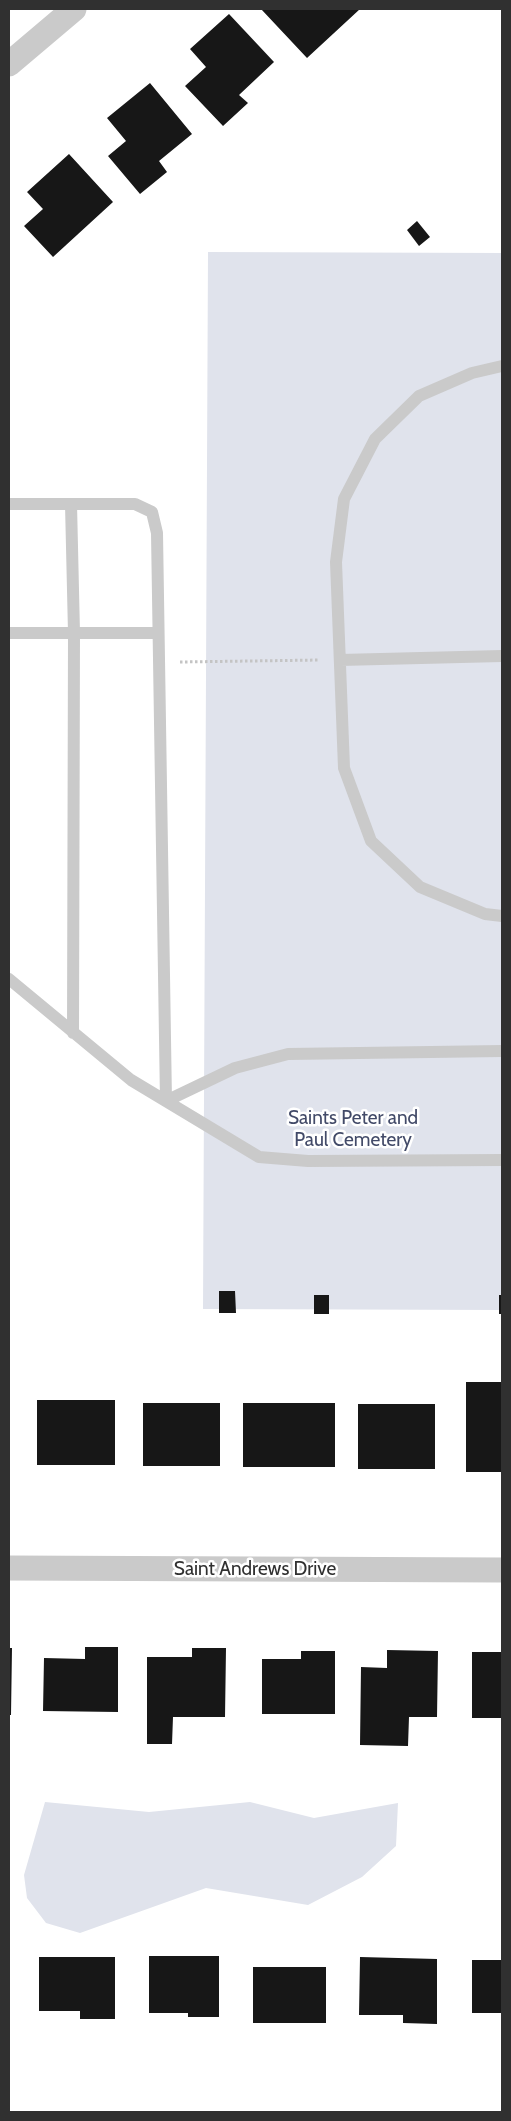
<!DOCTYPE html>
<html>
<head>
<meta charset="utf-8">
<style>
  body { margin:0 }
  #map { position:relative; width:511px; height:2121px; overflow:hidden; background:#fff; font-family:Cabin,sans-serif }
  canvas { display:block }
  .frame { position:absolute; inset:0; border:10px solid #303030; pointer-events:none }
</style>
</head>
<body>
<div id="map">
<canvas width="511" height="2121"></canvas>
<div class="frame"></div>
</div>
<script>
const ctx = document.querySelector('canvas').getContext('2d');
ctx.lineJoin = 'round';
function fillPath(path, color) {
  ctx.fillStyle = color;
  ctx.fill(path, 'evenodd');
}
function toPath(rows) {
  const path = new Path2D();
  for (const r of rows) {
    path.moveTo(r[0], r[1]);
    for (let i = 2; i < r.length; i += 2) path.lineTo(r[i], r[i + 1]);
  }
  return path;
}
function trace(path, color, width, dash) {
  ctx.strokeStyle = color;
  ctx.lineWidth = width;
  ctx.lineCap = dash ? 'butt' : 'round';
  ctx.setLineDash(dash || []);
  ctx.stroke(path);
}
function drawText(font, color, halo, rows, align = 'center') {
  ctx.font = font + ' Cabin,sans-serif';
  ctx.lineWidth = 5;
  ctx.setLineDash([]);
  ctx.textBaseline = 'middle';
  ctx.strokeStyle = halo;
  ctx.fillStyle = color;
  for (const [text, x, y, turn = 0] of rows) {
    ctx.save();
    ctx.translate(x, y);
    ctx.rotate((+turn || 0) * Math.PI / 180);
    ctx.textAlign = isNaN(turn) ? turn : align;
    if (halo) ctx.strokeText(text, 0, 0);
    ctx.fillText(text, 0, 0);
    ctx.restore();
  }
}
const green = toPath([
  [208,252,502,253,502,1310,203,1309],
  [45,1802,149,1812,250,1802,314,1818,398,1803,396,1846,362,1877,308,1905,206,1888,80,1933,46,1923,27,1898,24,1875]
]);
const building = toPath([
  [261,9,360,9,307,58],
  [229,14,274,62,239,95,248,103,223,126,185,86,206,67,190,49],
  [150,83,192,134,159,161,167,172,140,194,108,156,126,141,107,118],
  [69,154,113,202,53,257,24,226,43,209,27,192],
  [417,221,430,237,419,246,407,230],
  [219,1291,235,1291,236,1313,219,1313],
  [314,1295,329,1295,329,1314,314,1314],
  [499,1295,502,1295,502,1314,499,1314],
  [466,1382,502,1382,502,1472,466,1472],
  [37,1400,115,1400,115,1465,37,1465],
  [143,1403,220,1403,220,1466,143,1466],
  [243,1403,335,1403,335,1467,243,1467],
  [358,1404,435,1404,435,1469,358,1469],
  [85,1647,118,1647,118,1712,43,1711,44,1658,85,1659],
  [9,1648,12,1648,11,1715,9,1715],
  [192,1648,226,1648,225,1717,173,1717,172,1744,147,1744,147,1657,192,1657],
  [387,1650,438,1651,437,1717,409,1717,408,1746,360,1745,361,1667,387,1668],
  [301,1651,335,1651,335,1714,262,1714,262,1659,301,1659],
  [472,1652,502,1652,502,1718,472,1718],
  [149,1956,219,1956,219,2017,188,2017,188,2013,149,2013],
  [39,1957,115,1957,115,2019,80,2019,80,2011,39,2011],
  [360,1957,437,1959,437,2024,403,2023,403,2015,359,2015],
  [472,1960,502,1960,502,2013,472,2013],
  [253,1967,326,1967,326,2023,253,2023]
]);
const path = toPath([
  [180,662,319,660]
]);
const lane = toPath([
  [502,366,472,373,419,396,375,439,344,499,336,562,344,768,371,841,420,887,485,914,502,916],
  [9,504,135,504,152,512,157,533,166,1101,235,1068,288,1054,502,1051],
  [71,504,74,633,73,1033],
  [9,633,158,633],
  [340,660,502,656],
  [9,979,131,1080,259,1157,308,1161,502,1160]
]);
const street = toPath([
  [9,64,74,9],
  [9,1568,502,1570]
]);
const parkNames = [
  ["Saints Peter and",353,1118],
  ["Paul Cemetery",353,1140]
];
const streetNames = [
  ["Saint Andrews Drive",255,1569]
];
fillPath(green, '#e0e3ec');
fillPath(building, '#171717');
trace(path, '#c4c4c4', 3, [2.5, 2.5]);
trace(lane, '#cacaca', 12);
trace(street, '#cacaca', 25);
drawText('19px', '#424a68', '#fff', parkNames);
drawText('19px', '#303030', '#fff', streetNames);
</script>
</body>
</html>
